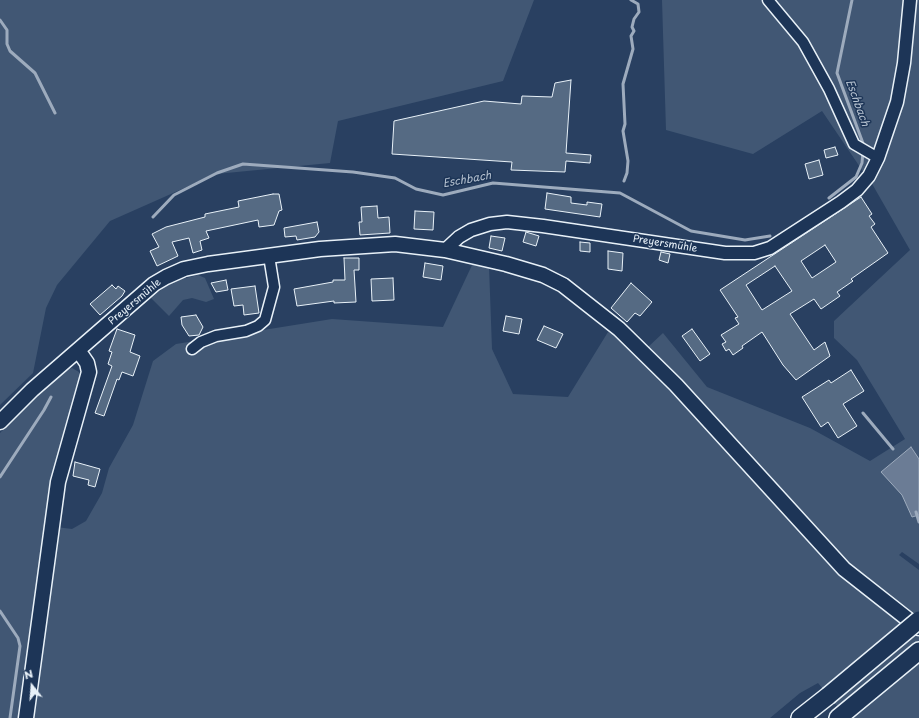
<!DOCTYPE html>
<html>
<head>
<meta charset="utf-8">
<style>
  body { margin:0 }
  #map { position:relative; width:919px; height:718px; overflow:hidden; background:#294061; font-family:"Playpen Sans",sans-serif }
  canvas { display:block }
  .north { position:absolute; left:12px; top:666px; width:40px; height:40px; -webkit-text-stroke:3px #1d3557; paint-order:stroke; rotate:343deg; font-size:11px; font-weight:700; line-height:16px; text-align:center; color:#e8f1f8 }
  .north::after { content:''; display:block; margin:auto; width:14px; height:18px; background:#e8f1f8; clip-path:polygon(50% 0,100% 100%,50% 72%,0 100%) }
</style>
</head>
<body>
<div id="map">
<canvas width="919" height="718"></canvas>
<div class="north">N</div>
</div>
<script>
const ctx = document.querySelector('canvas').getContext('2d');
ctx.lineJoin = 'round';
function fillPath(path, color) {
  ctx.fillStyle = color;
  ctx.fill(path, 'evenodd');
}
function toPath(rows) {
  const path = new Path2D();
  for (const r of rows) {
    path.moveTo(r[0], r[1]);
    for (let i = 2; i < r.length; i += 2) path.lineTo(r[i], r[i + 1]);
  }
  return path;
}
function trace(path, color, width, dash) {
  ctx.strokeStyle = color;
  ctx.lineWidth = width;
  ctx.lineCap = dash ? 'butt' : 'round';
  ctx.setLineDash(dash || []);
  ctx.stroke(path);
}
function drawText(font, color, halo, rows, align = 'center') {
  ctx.font = font + ' "Playpen Sans",sans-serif';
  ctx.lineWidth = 3;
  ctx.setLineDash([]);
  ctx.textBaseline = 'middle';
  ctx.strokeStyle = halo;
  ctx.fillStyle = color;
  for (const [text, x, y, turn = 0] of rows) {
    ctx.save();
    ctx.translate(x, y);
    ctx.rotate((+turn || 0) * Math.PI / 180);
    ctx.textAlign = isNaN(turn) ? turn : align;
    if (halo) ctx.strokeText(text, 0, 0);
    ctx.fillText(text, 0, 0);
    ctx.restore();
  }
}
const green = toPath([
  [0,0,534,0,503,81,338,121,330,163,216,174,110,221,57,285,46,308,33,373,0,405],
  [662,0,905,0,902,41,893,96,876,152,864,173,822,111,753,154,666,130],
  [915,0,919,0,919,564,902,552,899,555,919,570,919,619,852,568,671,370,648,347,663,333,707,387,810,428,870,461,905,439,857,360,834,338,834,321,910,250,871,182,888,148],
  [473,263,489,266,492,349,513,394,568,397,608,332,631,344,848,581,919,637,919,718,847,718,818,683,800,693,770,718,29,718,56,527,72,529,86,521,102,493,109,468,133,425,153,361,176,344,332,319,443,327],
  [198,275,205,278,214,299,206,302,192,298,183,300,169,316,151,298,171,282],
  [72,368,79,372,82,379,21,718,0,718,0,433,23,409,62,372]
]);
const water = toPath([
  [911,447,919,459,919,515,912,517,902,495,881,472,911,447]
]);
const stream = toPath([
  [852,0,837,73,864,146],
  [0,20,7,30,7,44,10,51,35,73,55,113],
  [624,181,627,173,628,161,623,131,625,124,623,84,633,49,631,36,634,31,632,27,634,19,639,12,638,4,631,0],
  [829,198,856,177,862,163,863,151],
  [153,217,174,195,217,173,243,164,353,172,395,178,416,189,443,195,493,183,620,193,691,231,745,240,770,236],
  [863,413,893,449],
  [0,477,44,410,51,397],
  [916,512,919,522],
  [0,611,18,638,20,646,10,718]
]);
const building = toPath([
  [571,80,566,153,591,155,590,163,566,161,565,172,511,170,512,162,392,154,394,121,484,101,521,104,522,96,552,97,555,83,571,80],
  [835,147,838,155,826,158,824,150,835,147],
  [819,160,823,175,809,179,805,164,819,160],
  [547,193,571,197,571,203,587,205,587,202,602,204,600,217,545,209,547,193],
  [273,194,279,194,282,210,279,211,274,225,259,227,258,220,206,231,209,238,200,241,202,250,193,253,189,238,172,242,178,256,157,266,150,251,159,247,152,234,166,227,205,217,205,214,239,207,238,201,273,194],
  [861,197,872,214,869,216,875,224,871,227,888,253,851,279,853,281,837,292,840,296,821,309,814,299,790,314,814,350,825,342,830,356,796,380,783,365,762,332,742,346,743,348,733,355,729,349,726,351,722,344,726,342,721,335,739,324,735,318,738,317,720,290,861,197],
  [825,245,836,262,812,278,801,261,825,245],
  [775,266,792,291,762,310,746,285,775,266],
  [377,206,378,218,389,217,390,233,360,235,359,222,362,222,361,207,377,206],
  [415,211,434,212,433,230,414,229,415,211],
  [317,222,319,232,315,237,297,240,296,236,285,237,284,228,317,222],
  [526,232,539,236,536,246,523,242,526,232],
  [491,236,505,238,502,251,489,248,491,236],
  [580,242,590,243,590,252,580,251,580,242],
  [608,251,623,253,622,271,608,269,608,251],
  [661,252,670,254,668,263,659,260,661,252],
  [344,258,359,258,359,270,354,270,356,302,334,303,334,301,297,306,294,289,333,282,333,280,345,280,344,258],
  [425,263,443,266,441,280,423,277,425,263],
  [393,278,394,300,372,301,371,279,393,278],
  [226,280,228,290,216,292,211,283,226,280],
  [631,283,652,302,640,316,635,313,627,322,611,308,631,283],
  [112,285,116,289,118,286,125,291,122,296,100,315,90,304,112,285],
  [255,286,259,313,244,315,243,305,234,306,231,289,255,286],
  [196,315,203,327,199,335,189,336,182,325,181,317,196,315],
  [506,316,522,319,519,334,503,331,506,316],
  [544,326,563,334,556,348,537,340,544,326],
  [117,329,135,335,130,352,140,356,133,376,122,372,119,380,117,379,104,416,95,413,112,366,108,364,112,352,109,351,117,329],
  [692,329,710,354,700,361,682,336,692,329],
  [851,370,864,391,843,404,857,426,838,438,828,422,821,427,802,397,829,380,831,383,851,370],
  [75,462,100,469,95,487,88,485,89,480,73,476,75,462]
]);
const minor = toPath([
  [768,0,803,42,829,89,854,144,878,158],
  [192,349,201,342,216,336,246,331,258,326,265,320,274,287,269,256]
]);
const tertiary = toPath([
  [445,250,459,237,471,230,490,224,507,222,543,226,725,253,754,253,770,248,841,202,857,190,869,176,878,158,897,102,904,63,910,0]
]);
const secondary = toPath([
  [0,422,32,390,154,284,166,277,184,269,208,264,320,249,395,244,445,250,506,264,543,275,563,285,619,329,676,385,844,569,919,628],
  [26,718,58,482,89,372,87,363,78,350]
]);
const motorway = toPath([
  [800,718,828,696],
  [838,718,919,651]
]);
const motorwayBridge = toPath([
  [828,696,919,620]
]);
const streetNames = [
  ["Preyersmühle",665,244,9],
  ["Preyersmühle",135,302,-40]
];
const waterNames = [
  ["Eschbach",857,103,70],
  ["Eschbach",467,180,-10]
];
fillPath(green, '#415774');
fillPath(water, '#6b7c95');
trace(water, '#9dabbd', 1);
trace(stream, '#9dabbd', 3);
fillPath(building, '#556a83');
trace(building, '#e8f1f8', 1);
trace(minor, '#e8f1f8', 13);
trace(tertiary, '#e8f1f8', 15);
trace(secondary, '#e8f1f8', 17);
trace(motorway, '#e8f1f8', 20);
trace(minor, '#1d3557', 10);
trace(tertiary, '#1d3557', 12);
trace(secondary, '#1d3557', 14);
trace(motorway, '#1d3557', 17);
trace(motorwayBridge, '#e8f1f8', 20, []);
trace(motorwayBridge, '#1d3557', 17);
drawText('10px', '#e8f1f8', '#1d3557', streetNames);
drawText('italic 11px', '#b6c2d0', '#1d3557', waterNames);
</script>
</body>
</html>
